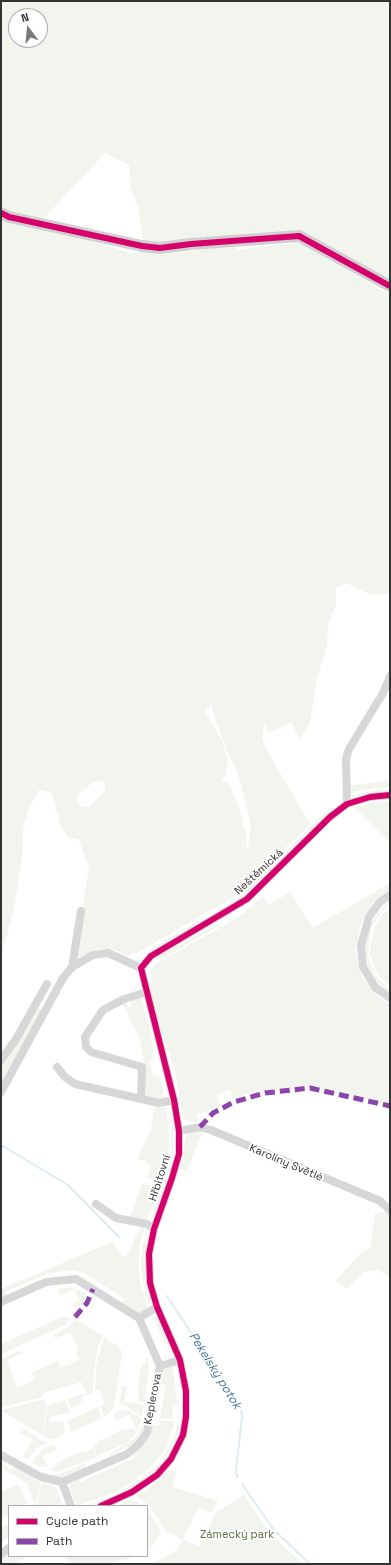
<!DOCTYPE html>
<html>
<head>
<meta charset="utf-8">
<style>
  body { margin:0 }
  #map { position:relative; width:391px; height:1565px; overflow:hidden; background:#fff; font-family:"Space Grotesk",sans-serif }
  canvas { display:block }
  .frame { position:absolute; inset:0; border:2px solid #333; pointer-events:none }
  .legend { position:absolute; left:8px; top:1505px; width:140px; height:52px; box-sizing:border-box; background:#fff; border:1px solid #adadad; margin:0; padding:5px 7px; list-style:none; font-size:12px; color:#333 }
  .legend li { display:flex; align-items:center; gap:8px; height:20px }
  .legend b { width:20px; border:1px solid #adadad }
  .north { position:absolute; left:8px; top:8px; width:40px; height:40px; box-sizing:border-box; background:#fff; border:1px solid #adadad; border-radius:50%; rotate:344deg; font-size:11px; font-weight:700; line-height:16px; text-align:center; color:#333 }
  .north::after { content:''; display:block; margin:auto; width:14px; height:18px; background:#7a7a7a; clip-path:polygon(50% 0,100% 100%,50% 72%,0 100%) }
</style>
</head>
<body>
<div id="map">
<canvas width="391" height="1565"></canvas>
<div class="frame"></div>
<ul class="legend">
<li><b style="height:5px;background:#d6006c"></b>Cycle path</li>
<li><b style="height:5px;background:#8e44ad"></b>Path</li>
</ul>
<div class="north">N</div>
</div>
<script>
const ctx = document.querySelector('canvas').getContext('2d');
ctx.lineJoin = 'round';
function fillPath(path, color) {
  ctx.fillStyle = color;
  ctx.fill(path, 'evenodd');
}
function toPath(rows) {
  const path = new Path2D();
  for (const r of rows) {
    path.moveTo(r[0], r[1]);
    for (let i = 2; i < r.length; i += 2) path.lineTo(r[i], r[i + 1]);
  }
  return path;
}
function trace(path, color, width, dash) {
  ctx.strokeStyle = color;
  ctx.lineWidth = width;
  ctx.lineCap = dash ? 'butt' : 'round';
  ctx.setLineDash(dash || []);
  ctx.stroke(path);
}
function drawText(font, color, halo, rows, align = 'center') {
  ctx.font = font + ' "Space Grotesk",sans-serif';
  ctx.lineWidth = 4;
  ctx.setLineDash([]);
  ctx.textBaseline = 'middle';
  ctx.strokeStyle = halo;
  ctx.fillStyle = color;
  for (const [text, x, y, turn = 0] of rows) {
    ctx.save();
    ctx.translate(x, y);
    ctx.rotate((+turn || 0) * Math.PI / 180);
    ctx.textAlign = isNaN(turn) ? turn : align;
    if (halo) ctx.strokeText(text, 0, 0);
    ctx.fillText(text, 0, 0);
    ctx.restore();
  }
}
const green = toPath([
  [1,1,390,1,390,281,316,239,160,243,143,241,138,207,131,187,129,165,105,153,42,220,1,209],
  [16,16,40,16,40,40,16,40],
  [1,218,52,230,56,234,58,232,86,239,132,254,141,251,167,254,235,245,238,250,300,242,390,295,390,593,371,595,346,583,336,588,336,605,329,621,326,651,317,677,310,723,300,740,291,722,269,733,264,724,262,738,264,745,310,824,237,895,137,953,126,955,112,949,97,949,75,960,89,867,79,841,77,839,69,838,61,827,52,793,39,790,28,810,23,828,22,859,14,909,1,957],
  [211,705,228,755,234,764,240,781,251,826,248,848,246,847,246,832,243,828,243,820,230,784,222,781,225,776,228,761,221,739,205,711],
  [95,781,103,781,106,787,104,792,89,807,82,807,76,798,83,790],
  [390,780,390,787,366,789,348,794,348,786],
  [390,789,390,791,368,793,354,797,350,796,376,790],
  [380,801,390,801,390,843,354,807],
  [331,807,333,809,256,886,254,883],
  [390,883,390,889,374,902,360,925,356,948,357,962,362,976,379,997,390,1004,390,1105,308,1086,248,1094,233,1099,230,1089,217,1095,221,1107,196,1114,199,1119,196,1122,186,1121,183,1117,175,1070,161,1031,148,982,153,980,151,972,154,965,225,925,244,913,263,896,269,905,290,892,313,928],
  [251,886,253,888,241,899,222,908,239,897],
  [390,901,390,904,382,911,371,928,368,955,376,977,390,990,390,994,373,978,368,967,365,947,369,927,382,908],
  [390,908,390,987,378,975,370,955,371,942,376,925,383,914],
  [205,917,193,927,152,951,151,948],
  [225,922,161,959,155,958,206,930],
  [142,998,151,1034,154,1059,149,1060,153,1076,157,1075,164,1089,162,1095,163,1098,160,1099,151,1099,144,1093,145,1068,139,1036,122,1003,127,1001,128,1007,131,1007,130,1000],
  [37,1007,42,1009,4,1080,2,1080,1,1062],
  [155,1106,166,1108,169,1134,169,1148,161,1182,147,1178,151,1167,146,1161,137,1159,151,1129],
  [170,1110,173,1119,175,1145,166,1184,164,1184,172,1153],
  [201,1131,202,1134,187,1171,179,1168,186,1136,190,1132],
  [142,1184,160,1187,146,1221,130,1217],
  [163,1187,164,1188,153,1219,150,1221],
  [390,1212,390,1278,380,1270,363,1272,347,1289,335,1281,362,1252,371,1247,375,1213],
  [143,1228,145,1228,140,1244,139,1265,140,1281,148,1310,140,1313,135,1311,122,1303,125,1299,84,1273,72,1270,47,1274,5,1292,7,1297,1,1298,1,1289,112,1242,123,1257,129,1253,137,1233],
  [147,1230,145,1280,151,1302,149,1307,145,1294,141,1265,142,1248],
  [70,1287,86,1293,83,1305,75,1307,74,1303,79,1300,74,1289,60,1296,57,1289],
  [64,1316,71,1318,67,1324,1,1354,1,1344],
  [153,1316,158,1318,170,1344,166,1346],
  [74,1319,103,1336,98,1345,94,1369,93,1392,82,1397,84,1402,71,1408,67,1399,87,1393,81,1382,43,1393,43,1397,1,1408,1,1359,20,1350,22,1353,7,1360,17,1388,35,1380,32,1373,57,1361,61,1368,79,1360,76,1353,79,1349,70,1333,55,1338,53,1335,70,1326],
  [104,1337,118,1346,122,1352,114,1406,111,1411,104,1417,100,1406,104,1404,99,1389,95,1391,96,1367],
  [146,1358,148,1359,149,1368,145,1402,139,1402,138,1388,140,1371,143,1364,145,1364],
  [172,1365,178,1405,173,1405,172,1419,160,1418,166,1385,160,1384,163,1370],
  [122,1386,127,1387,124,1402,144,1405,142,1417,120,1402],
  [44,1399,47,1406,42,1435,1,1410],
  [66,1400,70,1412,49,1417,50,1423,62,1421,65,1430,63,1434,56,1439,49,1439,43,1436,48,1406],
  [98,1407,102,1418,71,1432,67,1421],
  [129,1410,142,1419,137,1431,130,1414,116,1421,113,1415,116,1412],
  [144,1420,147,1420,145,1426,135,1443,111,1456,110,1453,133,1440,139,1433],
  [160,1421,175,1421,166,1449,149,1469,131,1483,115,1492,77,1506,70,1490,70,1484,79,1479,81,1482,134,1458,132,1453,152,1425,158,1426],
  [178,1421,179,1429,176,1439,164,1460,162,1459,174,1438],
  [22,1428,47,1443,38,1447,27,1460,23,1457,33,1439,19,1433],
  [133,1428,136,1433,128,1442,97,1456,93,1446,99,1444,98,1442,120,1431],
  [54,1443,57,1450,43,1456,48,1467,40,1467,32,1463,42,1450],
  [93,1449,96,1457,59,1472,51,1471,50,1468,56,1466,55,1464,62,1460,77,1453,84,1451,85,1453],
  [160,1462,162,1463,150,1477,117,1496,94,1506,88,1506,119,1493,146,1475],
  [85,1463,86,1467,61,1477,51,1477,51,1474,60,1474],
  [1,1464,12,1470,15,1466,40,1482,36,1506,32,1506,34,1503,27,1483,1,1467],
  [169,1469,171,1471,177,1471,172,1487,218,1501,211,1513,199,1507,183,1539,200,1547,216,1512,244,1495,270,1534,303,1564,151,1564,178,1550,183,1539,165,1531,150,1506,136,1496,149,1488],
  [41,1483,56,1487,63,1506,37,1506],
  [18,1485,28,1506,9,1506,9,1515,1,1518,1,1492],
  [131,1499,145,1506,117,1506],
  [147,1508,161,1532,153,1545,147,1550],
  [9,1523,9,1537,1,1542,1,1528],
  [9,1553,9,1556,28,1556,16,1564,1,1564,1,1560],
  [63,1556,139,1556,108,1564,71,1564]
]);
const stream = toPath([
  [1,1145,68,1185,119,1237],
  [167,1296,241,1409,242,1416,236,1471,237,1477],
  [242,1484,274,1530,310,1564]
]);
const street = toPath([
  [347,804,346,759,349,749,383,693,390,676],
  [390,895,380,902,369,917,361,945,363,967,375,987,390,998],
  [72,967,81,911],
  [141,968,151,956,247,899,330,817,347,804,370,797,390,795],
  [1,1060,16,1039,47,984],
  [57,1067,65,1077,75,1084,159,1103,174,1100],
  [1,1092,63,978,72,967,93,955,108,953,141,968],
  [141,1099,142,1067,91,1052,86,1047,85,1037,103,1010,124,999,147,992],
  [179,1131,200,1127,211,1130,380,1201,390,1210],
  [96,1204,116,1218,147,1224,154,1229],
  [1,1302,46,1282,76,1279,139,1318,160,1366,147,1432,139,1444,127,1454,62,1482,41,1477,1,1455],
  [139,1318,157,1307],
  [160,1366,180,1360],
  [62,1482,71,1506],
  [101,1506,132,1492,157,1475,171,1459,183,1435,186,1417,186,1391,180,1360,157,1307,150,1283,149,1254,154,1229,172,1178,179,1154,179,1131,174,1100,141,968],
  [1,1554,9,1548]
]);
const secondary = toPath([
  [1,213,9,217,142,246,160,248,191,244,299,236,390,286]
]);
const quiet = toPath([
  [200,1127,213,1113,234,1102,265,1093,310,1088,390,1106],
  [75,1317,87,1303,93,1289]
]);
const cycleway = toPath([
  [1,213,9,217,142,246,160,248,191,244,299,236,390,286],
  [101,1506,132,1492,157,1475,171,1459,183,1435,186,1417,186,1391,180,1360,157,1307,150,1283,149,1254,154,1229,172,1178,179,1154,179,1131,174,1100,141,968,151,956,247,899,330,817,347,804,370,797,390,795]
]);
const streetNames = [
  ["Neštěmická",259,872,-43],
  ["Karolíny Světlé",286,1163,23],
  ["Hřbitovní",160,1178,-72],
  ["Keplerova",153,1399,-79]
];
const parkNames = [
  ["Zámecký park",237,1535]
];
const waterNames = [
  ["Pekelský potok",215,1371,58]
];
fillPath(green, '#f1f5ed');
trace(stream, '#ddebf3', 2);
trace(street, '#d7d7d7', 8);
trace(secondary, '#d0d0d0', 12);
trace(quiet, '#8e44ad', 5, [10, 5]);
trace(cycleway, '#d6006c', 6);
drawText('11px', '#333', '#fff', streetNames);
drawText('11px', '#56703f', '#fff', parkNames);
drawText('italic 12px', '#3f7597', '#fff', waterNames);
</script>
</body>
</html>
